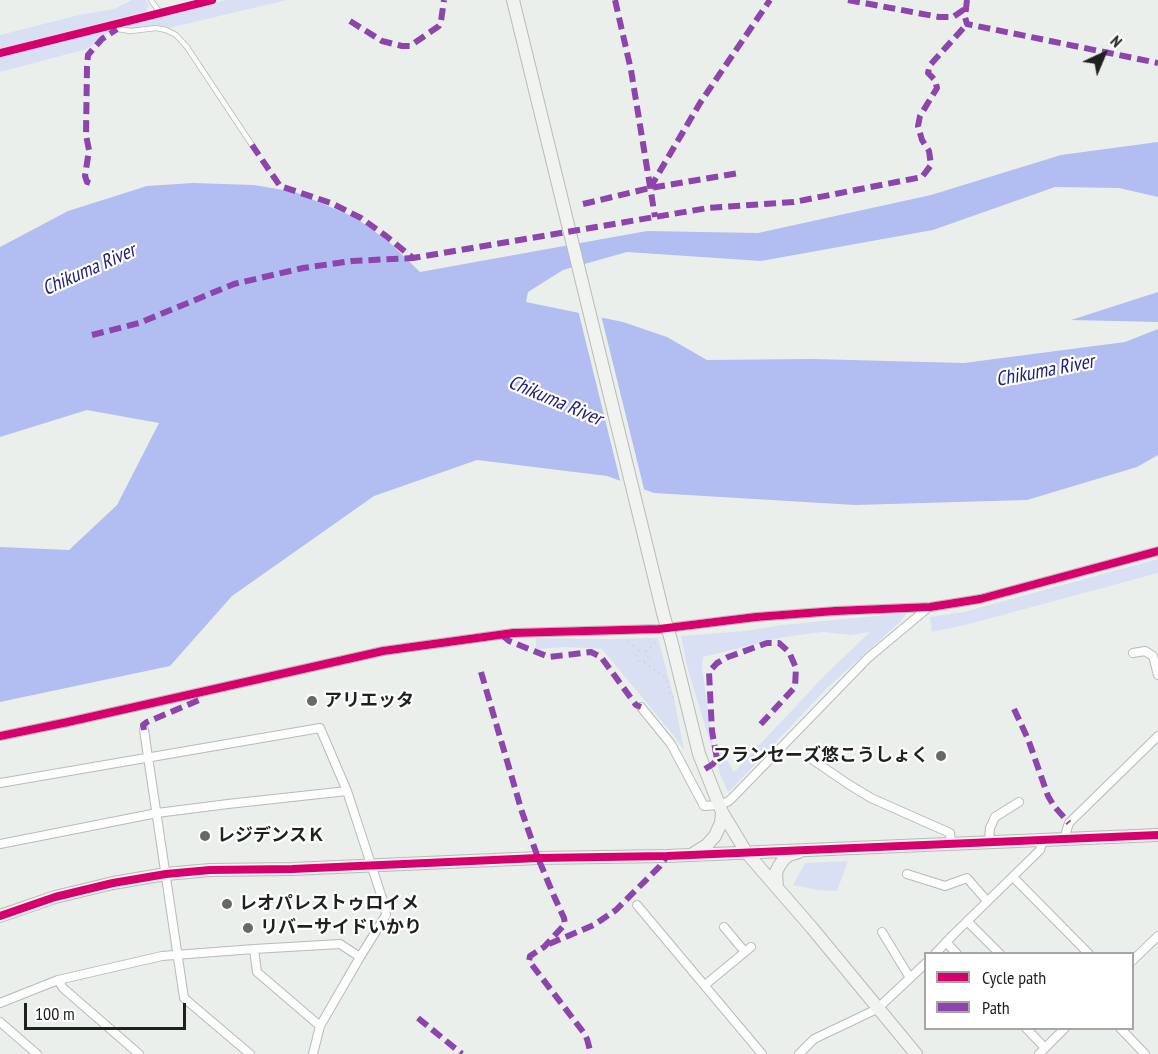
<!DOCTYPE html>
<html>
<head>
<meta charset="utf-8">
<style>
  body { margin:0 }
  #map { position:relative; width:1158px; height:1054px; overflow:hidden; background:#ebefeb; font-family:"PT Sans Narrow",sans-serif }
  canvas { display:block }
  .legend { position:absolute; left:924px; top:952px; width:210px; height:78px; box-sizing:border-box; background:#fff; border:2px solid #a5a6a5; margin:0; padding:8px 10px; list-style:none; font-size:18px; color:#1f211e }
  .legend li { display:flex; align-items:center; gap:12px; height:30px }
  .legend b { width:30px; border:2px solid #a5a6a5 }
  .north { position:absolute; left:1074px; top:24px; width:60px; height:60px; -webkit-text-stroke:4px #fff; paint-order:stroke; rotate:44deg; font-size:16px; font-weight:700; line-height:24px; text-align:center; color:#1f211e }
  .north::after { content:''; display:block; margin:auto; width:21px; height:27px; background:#1f211e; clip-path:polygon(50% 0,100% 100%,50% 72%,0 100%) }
  .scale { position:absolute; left:24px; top:1003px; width:162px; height:27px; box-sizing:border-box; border:3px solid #1f211e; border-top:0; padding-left:8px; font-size:18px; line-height:21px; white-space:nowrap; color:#1f211e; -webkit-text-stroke:4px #fff; paint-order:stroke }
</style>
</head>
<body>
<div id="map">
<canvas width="1158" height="1054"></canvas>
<ul class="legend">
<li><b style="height:8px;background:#d6006c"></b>Cycle path</li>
<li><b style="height:8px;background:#8e44ad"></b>Path</li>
</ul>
<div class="north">N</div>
<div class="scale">100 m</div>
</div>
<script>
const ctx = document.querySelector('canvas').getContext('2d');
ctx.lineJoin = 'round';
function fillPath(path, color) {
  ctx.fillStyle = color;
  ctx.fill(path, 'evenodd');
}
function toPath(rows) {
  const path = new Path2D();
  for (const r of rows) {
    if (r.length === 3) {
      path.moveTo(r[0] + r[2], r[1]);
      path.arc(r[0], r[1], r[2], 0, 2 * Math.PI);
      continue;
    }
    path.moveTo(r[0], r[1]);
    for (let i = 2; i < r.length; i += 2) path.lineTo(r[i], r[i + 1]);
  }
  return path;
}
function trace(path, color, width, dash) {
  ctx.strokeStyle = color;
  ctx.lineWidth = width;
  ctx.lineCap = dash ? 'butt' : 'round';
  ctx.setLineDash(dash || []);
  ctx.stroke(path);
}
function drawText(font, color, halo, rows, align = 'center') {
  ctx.font = font + ' "PT Sans Narrow","Noto Sans JP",sans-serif';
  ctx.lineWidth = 4.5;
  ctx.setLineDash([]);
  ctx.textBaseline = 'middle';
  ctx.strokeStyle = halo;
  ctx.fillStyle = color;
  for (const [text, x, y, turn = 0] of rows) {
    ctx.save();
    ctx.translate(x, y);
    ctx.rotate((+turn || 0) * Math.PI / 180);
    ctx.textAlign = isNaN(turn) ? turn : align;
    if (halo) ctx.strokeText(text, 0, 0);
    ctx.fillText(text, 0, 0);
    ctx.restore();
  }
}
const green = toPath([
  [132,0,145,0,149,5,145,12,0,49,0,35,79,15,114,9],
  [226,0,287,0,169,28,127,29,125,25],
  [107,30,108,33,87,49,0,72,0,57],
  [1158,559,1158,573,969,624,932,632,930,617,964,612],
  [907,613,900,622,827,688,729,792,727,790,719,772,718,766,720,762,718,744,734,772,825,675,870,632,850,635,823,632,784,637,703,657,702,666,714,756,687,666,681,636,745,631,782,625],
  [536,638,608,639,658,638,674,698,684,750,674,736,602,649,566,647,536,649],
  [848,861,837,891,818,890,793,885,805,863]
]);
const water = toPath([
  [1158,142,1158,197,1119,188,1055,187,933,230,761,261,627,252,563,270,528,292,526,302,623,322,667,337,707,360,813,359,964,363,1125,342,1158,329,1158,455,1137,467,1027,500,855,505,654,493,607,476,477,460,374,496,232,596,170,666,0,702,0,547,69,550,117,505,159,423,87,410,0,437,0,247,68,211,147,186,193,183,254,185,295,192,356,218,389,242,420,272,647,231,758,233,931,195,1061,155],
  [1158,292,1158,322,1071,320]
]);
const pier = toPath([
  [578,310,601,315,645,493,621,484]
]);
const path = toPath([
  [628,641,639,651],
  [642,656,6],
  [646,652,656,641],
  [644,662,666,678,671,697,675,696]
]);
const lane = toPath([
  [151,0,160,13],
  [112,24,117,29,131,31,156,28,166,30,176,35,187,47,252,145]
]);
const street = toPath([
  [1133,653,1145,651,1153,656,1158,675],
  [641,707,671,744,704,806,719,805,729,801,738,792,868,658,929,607],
  [144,730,184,998,250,1054],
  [0,736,68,722,383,651,513,633,659,629,756,617,835,611,930,607,980,599,1158,551],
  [813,760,848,784,871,798,950,833,951,843],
  [0,783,320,728,347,791,385,907,386,915,360,957,340,944,254,949,162,956,58,980,0,1003],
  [1064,839,1069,823,1158,736],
  [989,841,990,828,995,817,1019,802],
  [0,844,157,813,228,804,347,791],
  [907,874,945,886,967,878,987,901],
  [1013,877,1089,954],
  [637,905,762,1054],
  [967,921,1000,954],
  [724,927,745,952],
  [882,932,910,978],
  [946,942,957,954],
  [254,949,257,972,320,1026],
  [935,954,952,936,1040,850,1043,840],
  [1132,961,1158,936],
  [58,980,63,988,139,1054],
  [705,985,751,947],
  [0,1022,37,1054],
  [1026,1028,1045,1048],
  [1120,1028,1145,1054],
  [313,1054,320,1026,360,957],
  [799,1054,814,1039,877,1009,926,963],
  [1039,1054,1065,1028]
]);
const secondary = toPath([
  [513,0,664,617,671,640,699,754,722,812,746,852,812,928,916,1054],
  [694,853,707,845,715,836,721,823,722,812],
  [777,888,776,872,779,866,784,859,789,855,799,852],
  [0,916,55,897,113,883,166,874,210,870,292,869,538,858,667,856,1158,835]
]);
const quiet = toPath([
  [615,0,631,70,655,217],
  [848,0,939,17,953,17,966,8],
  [967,0,965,17,967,24,1158,63],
  [350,21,382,41,402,46,410,46,439,26,441,21,444,0],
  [252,145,280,186,331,203,361,218,386,236,413,258,708,208,794,202,922,177,931,165,929,151,922,140,918,126,920,116,937,88,935,80,928,73,930,65,967,24],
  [90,183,87,182,85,176,89,150,86,135,87,67,88,55,102,39,117,29],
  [650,188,700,103,770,0],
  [583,204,650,188,739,173],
  [92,335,139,323,234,284,303,268,352,261,413,258],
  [502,635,509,641,549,657,591,652,601,657,636,705,641,707],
  [481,672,522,812,538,858,554,896,564,918,565,924,544,947,530,956,529,961,584,1033,587,1039,591,1054],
  [1014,709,1028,739,1048,796,1054,806,1069,823],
  [144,730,143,725,147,722,204,698],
  [705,769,713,764,717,759,712,731,709,672,717,663,728,657,767,643,779,643,789,652,796,668,795,687,760,725],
  [549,944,594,925,616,910,660,866,667,856],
  [418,1018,462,1054]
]);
const cycleway = toPath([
  [0,53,212,0],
  [0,736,68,722,383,651,513,633,659,629,756,617,835,611,930,607,980,599,1158,551],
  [0,916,55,897,113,883,166,874,210,870,292,869,538,858,667,856,1158,835]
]);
const markers = [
  [312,701,6,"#666966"],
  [941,756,6,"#666966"],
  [205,836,6,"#666966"],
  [227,904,6,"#666966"],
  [248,928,6,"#666966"]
];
const poiNames = [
  ["アリエッタ",324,701],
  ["フランセーズ悠こうしょく",929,756,"right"],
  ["レジデンスＫ",217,836],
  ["レオパレストゥロイメ",239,904],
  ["リバーサイドいかり",260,928]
];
const waterNames = [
  ["Chikuma River",89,270,-24],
  ["Chikuma River",1045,371,-11],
  ["Chikuma River",555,401,23]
];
fillPath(green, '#dae0f3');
fillPath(water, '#b2bdf1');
fillPath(pier, '#ebefeb');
trace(lane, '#b8bbb7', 6);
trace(street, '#b8bbb7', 10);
trace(secondary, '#b8bbb7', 14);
trace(path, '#d3d4d3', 2, [1.5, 4.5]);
trace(lane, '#fcfdfc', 4.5);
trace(street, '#fcfdfc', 8);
trace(secondary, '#f0f3ef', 12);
trace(quiet, '#8e44ad', 6, [12, 6]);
trace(cycleway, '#d6006c', 8);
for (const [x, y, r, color] of markers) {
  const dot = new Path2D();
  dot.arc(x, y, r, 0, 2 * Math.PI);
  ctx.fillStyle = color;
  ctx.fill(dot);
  trace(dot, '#fff', 2);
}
drawText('bold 18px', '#1f211e', '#fff', poiNames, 'left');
drawText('italic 20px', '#232077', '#fff', waterNames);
</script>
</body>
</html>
